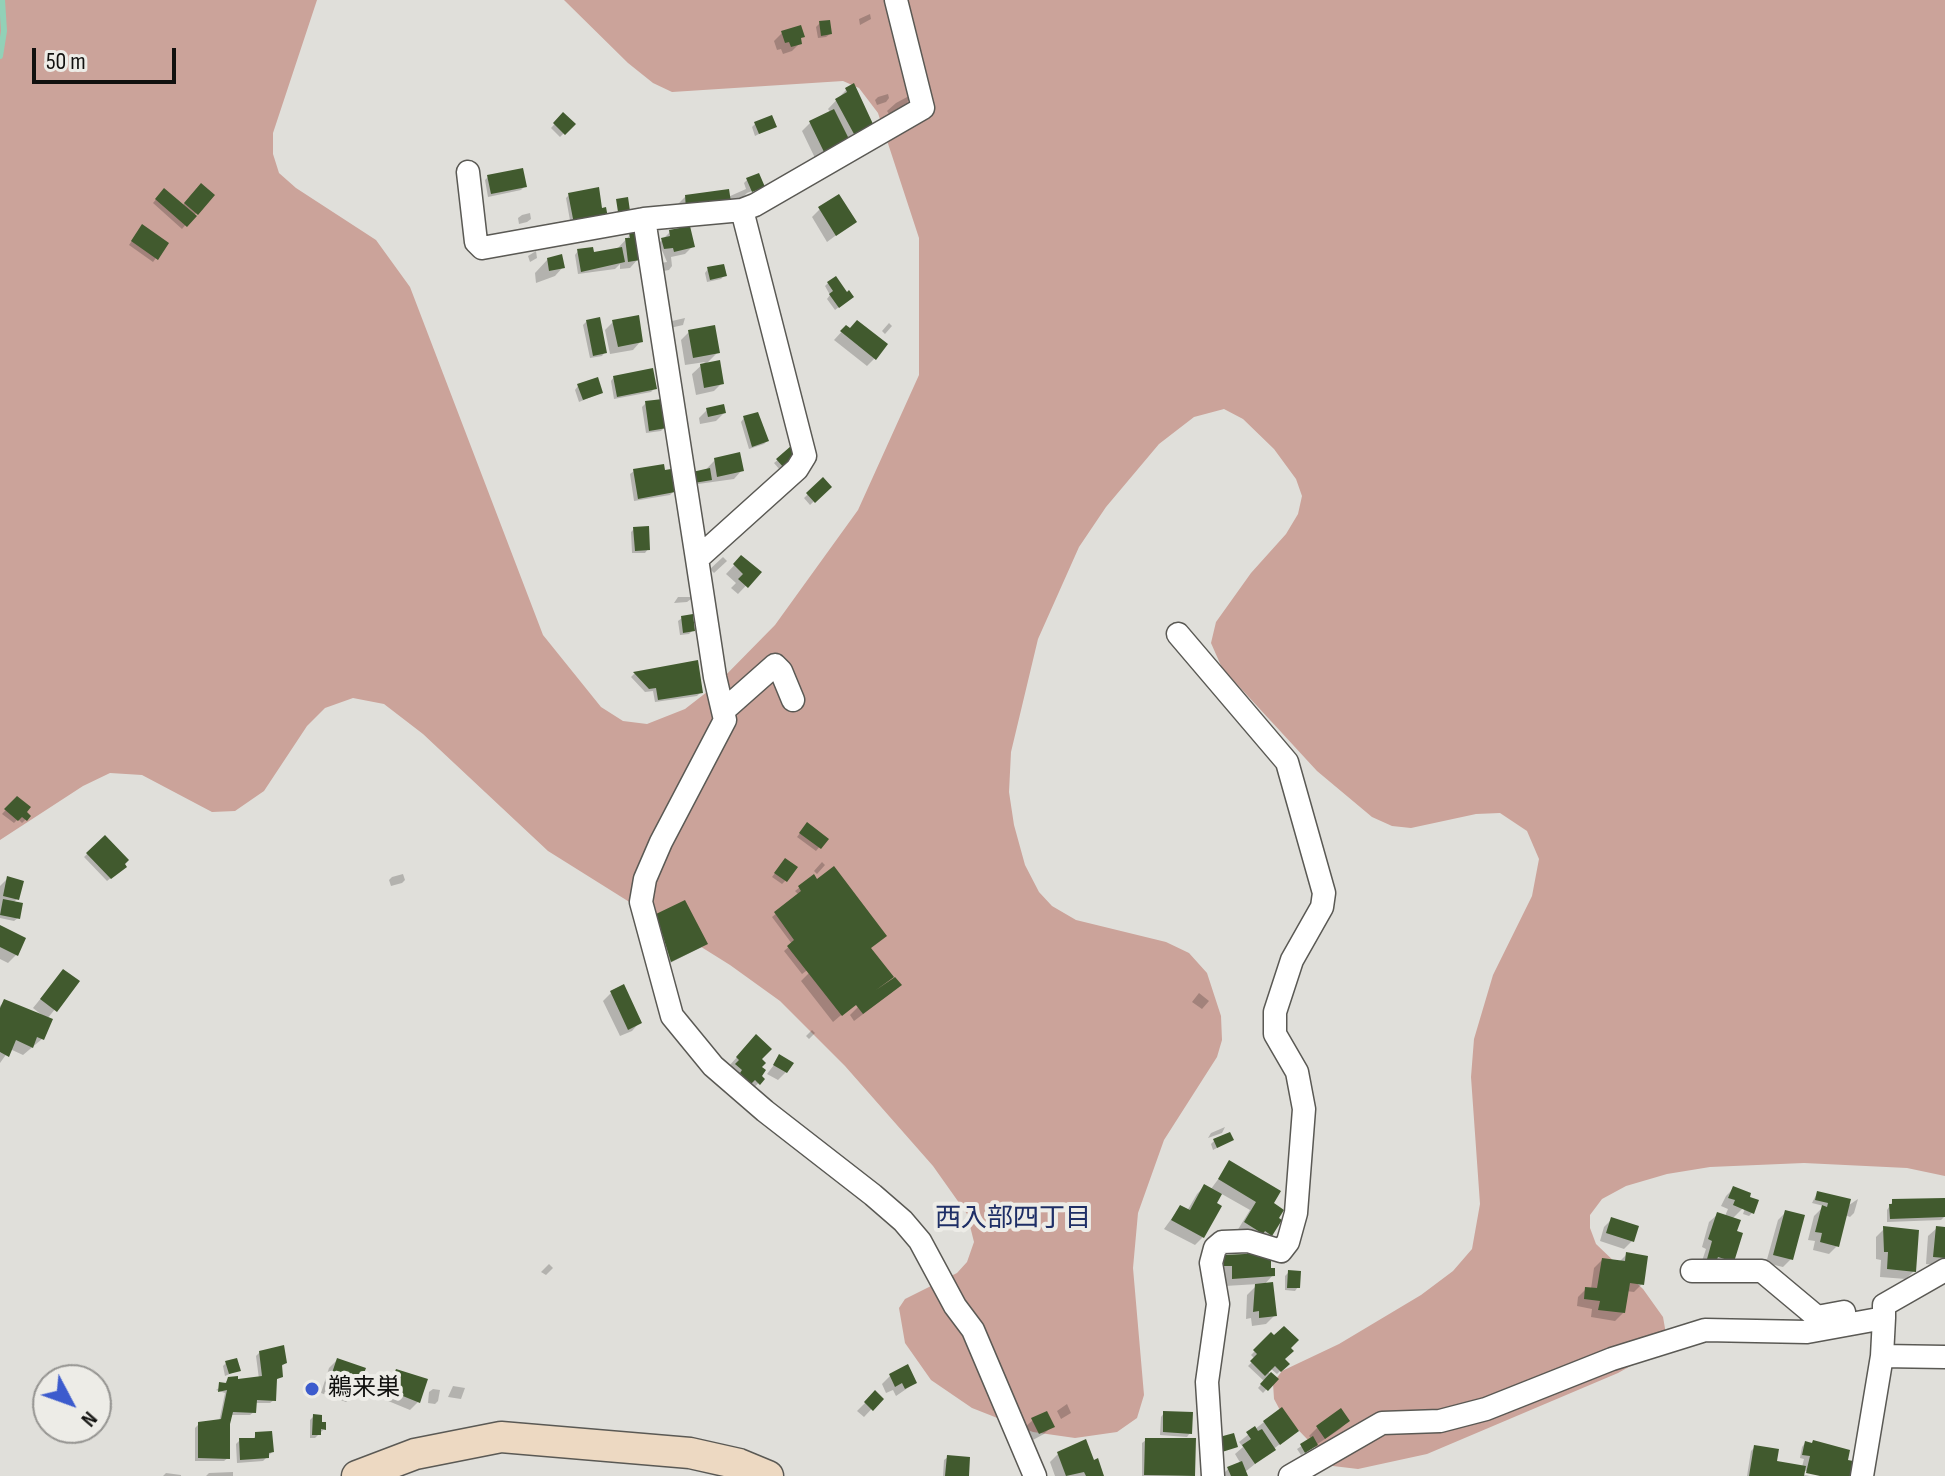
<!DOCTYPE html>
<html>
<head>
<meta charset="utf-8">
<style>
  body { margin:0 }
  #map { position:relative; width:1945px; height:1476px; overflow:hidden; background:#e0dfda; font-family:"Sofia Sans Condensed",sans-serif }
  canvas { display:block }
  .north { position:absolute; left:32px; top:1364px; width:80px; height:80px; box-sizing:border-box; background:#edece7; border:2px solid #959491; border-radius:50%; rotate:131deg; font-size:22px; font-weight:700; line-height:32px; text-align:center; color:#11110f }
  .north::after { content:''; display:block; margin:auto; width:28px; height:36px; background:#3c5bcd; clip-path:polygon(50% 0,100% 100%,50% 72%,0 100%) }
  .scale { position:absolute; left:32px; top:48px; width:144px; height:36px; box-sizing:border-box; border:4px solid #11110f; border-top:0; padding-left:10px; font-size:24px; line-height:28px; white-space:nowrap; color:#11110f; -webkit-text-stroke:6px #edece7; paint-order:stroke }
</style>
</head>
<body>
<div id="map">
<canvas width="1945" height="1476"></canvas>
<div class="north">N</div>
<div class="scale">50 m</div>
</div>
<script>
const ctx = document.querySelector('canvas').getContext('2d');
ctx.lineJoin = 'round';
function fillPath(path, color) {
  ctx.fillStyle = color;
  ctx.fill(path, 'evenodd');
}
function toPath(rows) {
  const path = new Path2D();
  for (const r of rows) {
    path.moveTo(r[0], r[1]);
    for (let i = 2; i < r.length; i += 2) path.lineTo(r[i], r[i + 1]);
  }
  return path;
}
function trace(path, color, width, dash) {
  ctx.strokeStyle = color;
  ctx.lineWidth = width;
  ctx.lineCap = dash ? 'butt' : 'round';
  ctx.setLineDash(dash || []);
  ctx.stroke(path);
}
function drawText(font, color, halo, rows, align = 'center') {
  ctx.font = font + ' "Sofia Sans Condensed","Noto Sans JP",sans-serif';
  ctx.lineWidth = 8;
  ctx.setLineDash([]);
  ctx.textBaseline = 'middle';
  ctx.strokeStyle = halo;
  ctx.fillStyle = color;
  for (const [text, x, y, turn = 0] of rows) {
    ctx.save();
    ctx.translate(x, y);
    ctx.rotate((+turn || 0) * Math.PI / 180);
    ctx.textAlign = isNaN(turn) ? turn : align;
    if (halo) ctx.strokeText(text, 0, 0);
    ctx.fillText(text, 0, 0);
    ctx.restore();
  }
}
const green = toPath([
  [0,0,317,0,273,133,273,154,279,173,296,188,376,240,410,287,543,635,601,707,623,721,647,724,685,709,716,685,775,625,858,510,919,375,919,238,878,113,859,88,843,81,672,92,653,83,628,63,564,0,1945,0,1945,1176,1907,1168,1804,1163,1710,1167,1667,1174,1626,1186,1602,1199,1590,1215,1590,1228,1596,1244,1643,1289,1663,1317,1666,1334,1654,1353,1618,1373,1427,1454,1358,1469,1333,1466,1281,1412,1274,1399,1273,1383,1282,1371,1339,1344,1421,1295,1453,1271,1472,1249,1480,1204,1471,1077,1474,1039,1493,975,1532,896,1539,859,1527,831,1500,813,1476,814,1411,828,1392,826,1372,817,1317,771,1222,668,1211,643,1216,622,1251,573,1286,534,1298,514,1302,496,1296,479,1274,449,1243,419,1224,409,1194,417,1159,444,1106,507,1079,547,1038,639,1011,752,1009,792,1014,825,1025,865,1039,892,1052,906,1076,920,1166,942,1189,953,1207,973,1221,1016,1222,1040,1217,1057,1164,1140,1138,1213,1133,1268,1144,1395,1137,1418,1117,1432,1075,1438,1033,1432,972,1408,931,1380,905,1343,899,1308,905,1299,957,1273,967,1262,974,1242,967,1214,933,1166,845,1066,780,1001,730,965,548,851,423,734,384,704,353,698,325,708,307,726,264,791,235,811,212,812,142,775,110,773,83,786,0,840]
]);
const shadow = toPath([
  [870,14,871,19,860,25,859,19],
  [820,23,830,34,826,37,818,38,816,27],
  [782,33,799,40,800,43,792,51,783,54,781,49,777,50,774,41],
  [846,90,871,123,863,132,815,158,802,131,810,123,831,113,828,109],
  [888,94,889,98,886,102,877,105,875,100,878,97],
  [909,96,907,105,891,117,887,111,896,103],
  [563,115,573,124,560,137,551,128],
  [755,124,775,126,755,136,752,127],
  [488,177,525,186,521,190,488,197,485,180],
  [747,180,762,187,747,193,741,199,677,205,685,197,728,197,746,189,744,183],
  [164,190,182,206,193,193,212,195,182,229,153,203],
  [597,190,571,226,566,198,569,195],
  [820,209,854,222,827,242,812,217],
  [530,213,531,219,527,222,519,224,518,218,522,215],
  [139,230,156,258,153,262,129,245],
  [670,232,693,246,685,254,671,257,672,266,669,270,658,272,661,263,667,262,659,243],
  [630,235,638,259,630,268,620,269,620,264,615,269,578,274,575,255,578,251,592,256,618,248],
  [536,251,537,258,530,262,528,256],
  [548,259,563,267,555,276,536,283,535,273],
  [708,269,725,275,721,279,707,282,705,273],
  [828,283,848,300,835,310,827,299,830,295,825,286],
  [685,318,683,325,670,328,672,321],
  [587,321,605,352,602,356,590,358,583,325],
  [613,322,641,341,633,350,610,354,605,330],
  [889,323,892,326,885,334,882,331],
  [846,327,875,358,867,366,834,340],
  [689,332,717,353,705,365,722,383,714,391,696,395,692,374,705,362,685,365,681,340],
  [614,377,655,388,651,392,614,399,611,381],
  [578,386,601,393,579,402,575,390],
  [646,403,665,427,661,431,646,433,642,407],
  [707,410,724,413,716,421,700,424,699,418],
  [744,418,767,441,764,444,749,449,741,422],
  [798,443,800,453,780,470,774,463],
  [715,460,742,470,734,479,691,485],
  [634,471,673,492,670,495,634,501,630,474],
  [823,480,829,487,810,505,804,498],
  [634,529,648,549,645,553,632,553,631,532],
  [723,557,727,561,714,573,710,569],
  [741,558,759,572,738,594,731,588,736,583,726,574],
  [678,597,691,597,691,599,687,602,674,603],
  [682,618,693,630,689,634,680,635,678,621],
  [697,662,701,692,697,696,655,702,653,691,645,692,631,677,634,674],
  [17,798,29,816,22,823,18,819,14,823,2,814],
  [804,828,826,839,816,851,797,837],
  [105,837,122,864,121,870,107,881,84,857],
  [822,862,825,865,817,874,814,871],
  [782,864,785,881,782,884,772,877],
  [403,874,405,880,402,883,391,886,389,880,392,877],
  [813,877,869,948,847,1010,833,1022,801,981,812,970,810,968,802,974,784,951,792,944,772,917,799,895,795,891],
  [8,878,17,899,13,903,18,918,14,921,0,918,0,886],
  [657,915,702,947,668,964,654,919],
  [0,927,16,955,8,963,0,959],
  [63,971,77,982,47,1019,42,1039,23,1055,10,1049,0,1063,0,1006,4,1002,43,1016,33,1008],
  [899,985,891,993,854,1021,850,1015,858,1007],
  [611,993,640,1022,632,1031,620,1036,603,1001],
  [1199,993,1209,1001,1202,1009,1192,1002],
  [812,1030,815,1033,809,1039,806,1036],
  [748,1045,759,1060,759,1076,762,1079,751,1091,729,1066],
  [780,1057,786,1072,778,1080,767,1074],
  [1225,1127,1222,1133,1208,1138,1211,1133],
  [1232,1140,1213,1150,1211,1144,1214,1141],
  [1230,1163,1271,1204,1271,1235,1262,1243,1237,1231,1250,1210,1220,1193,1203,1237,1195,1245,1164,1229,1180,1207,1187,1211,1197,1194,1205,1186,1211,1189],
  [1734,1188,1752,1213,1749,1216,1743,1214,1746,1205,1732,1219,1732,1261,1700,1267,1706,1249,1702,1247,1709,1222,1718,1214,1725,1216,1728,1209,1721,1206,1726,1196],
  [1817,1193,1846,1207,1858,1199,1854,1213,1850,1217,1845,1215,1837,1246,1829,1254,1813,1250,1815,1241,1808,1240,1814,1216,1824,1206,1812,1203],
  [1893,1201,1944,1217,1941,1220,1887,1222,1887,1210],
  [1786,1212,1791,1259,1783,1267,1766,1263,1778,1220],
  [1612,1219,1632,1241,1624,1249,1600,1241,1604,1227],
  [1937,1228,1945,1229,1945,1259,1935,1265,1926,1264,1928,1236],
  [1884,1229,1914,1271,1906,1279,1880,1277,1881,1260,1876,1259,1876,1237],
  [1626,1255,1642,1284,1634,1292,1626,1291,1624,1312,1615,1321,1591,1317,1592,1309,1577,1306,1578,1297,1586,1289,1591,1289,1594,1268,1602,1260,1619,1262],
  [1224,1257,1269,1270,1273,1275,1263,1286,1274,1316,1266,1324,1252,1326,1251,1318,1246,1319,1247,1295,1258,1284,1225,1286,1224,1273,1217,1274],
  [549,1264,553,1268,546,1275,541,1272],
  [1289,1272,1298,1287,1295,1291,1285,1290,1285,1276],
  [1271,1335,1287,1364,1277,1374,1270,1368,1267,1371,1276,1379,1263,1393,1258,1388,1264,1381,1248,1366,1255,1359,1251,1355],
  [260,1352,285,1363,282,1366,281,1376,274,1381,274,1400,270,1403,255,1403,254,1412,250,1415,230,1415,228,1458,224,1461,195,1461,195,1428,199,1424,219,1422,225,1393,216,1390,224,1385,228,1379,237,1381,259,1379,256,1356],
  [337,1360,355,1394,346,1402,321,1393,329,1368],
  [226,1363,239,1370,225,1376,223,1366],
  [397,1371,418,1402,410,1410,381,1398,389,1379],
  [890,1376,915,1383,896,1396,893,1390,886,1393,882,1384],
  [453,1386,465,1388,461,1399,448,1397],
  [433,1389,440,1390,438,1401,435,1404,428,1403,429,1392],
  [875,1393,881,1399,864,1417,857,1411],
  [1067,1404,1071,1413,1061,1419,1057,1411],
  [1164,1413,1190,1433,1187,1437,1160,1435,1161,1417],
  [314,1416,324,1429,315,1438,310,1438,310,1420],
  [1033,1420,1052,1426,1044,1434,1031,1441,1024,1428],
  [1348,1421,1340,1429,1301,1455,1297,1449,1312,1439,1309,1436,1317,1428],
  [1264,1422,1296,1431,1245,1472,1246,1476,1221,1476,1228,1469,1241,1464,1235,1454,1243,1447,1239,1442],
  [256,1434,272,1452,263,1461,237,1463,236,1444,240,1440,253,1440],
  [1146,1440,1193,1475,1142,1476,1142,1443],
  [1805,1443,1848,1476,1829,1476,1797,1469,1796,1473,1810,1476,1747,1476,1751,1451,1755,1447,1775,1463,1802,1467,1804,1459,1800,1458,1802,1447],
  [1058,1454,1102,1476,1055,1476,1050,1462],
  [948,1457,967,1476,943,1476,944,1460],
  [233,1472,233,1476,206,1476,209,1473],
  [166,1473,181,1475,181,1476,163,1476]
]);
const stream = toPath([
  [0,56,4,31,2,0]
]);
const building = toPath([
  [830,20,832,34,821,36,819,21],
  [801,25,805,37,801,38,802,44,791,47,789,42,785,43,781,31],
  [854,83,873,124,854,134,835,99,847,92,845,88],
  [834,109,849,139,824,152,809,121],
  [563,112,576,124,565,135,553,123],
  [772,115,777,127,759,134,754,122],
  [523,168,527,187,491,194,487,175],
  [759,173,765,187,752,192,746,178],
  [201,183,215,195,198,215,184,203],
  [599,187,602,208,606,207,608,218,574,224,568,193],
  [164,188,197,216,187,227,155,199],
  [729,189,731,202,686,209,685,195],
  [839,194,857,222,836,236,818,207],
  [628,197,630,211,618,212,616,199],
  [142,224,169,243,158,260,131,241],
  [690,226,695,247,674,252,673,248,664,249,661,238,670,236,669,230],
  [637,232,640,260,628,262,625,238,630,238,629,233],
  [593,247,594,252,622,247,625,262,581,272,577,249],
  [562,254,565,268,549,271,547,258],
  [724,264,727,276,710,280,707,267],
  [836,276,847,292,849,290,854,297,839,308,829,294,833,291,827,282],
  [639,315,643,342,618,347,612,320],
  [600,317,607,353,593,356,586,320],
  [857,320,888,344,876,360,840,331,846,325,850,328],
  [715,325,720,353,693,358,688,330],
  [720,360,724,384,704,388,700,364],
  [653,368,657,389,617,397,613,376],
  [598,377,603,393,583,400,577,384],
  [663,399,667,428,649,431,645,401],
  [724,404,726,413,708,417,706,408],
  [758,412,769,441,752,447,743,416],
  [799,439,802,453,784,468,776,459],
  [740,452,744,471,717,477,714,458],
  [664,464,665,470,671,469,675,492,638,499,633,469],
  [710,468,712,480,694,483,692,472],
  [823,477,832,487,815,503,806,493],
  [649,526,650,550,635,551,633,527],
  [741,555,762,572,748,588,738,579,743,574,733,564],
  [693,614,695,631,683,633,681,616],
  [698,660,703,693,658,700,656,688,649,689,633,672],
  [17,796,31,807,27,812,31,816,27,821,22,817,18,821,4,809],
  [807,822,829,839,821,849,799,833],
  [105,835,129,860,125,864,127,867,111,879,86,853],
  [785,858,798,867,787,882,774,873],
  [834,866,887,936,871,948,894,977,876,990,895,977,902,985,863,1014,856,1005,842,1016,787,946,794,940,774,912,801,891,798,886,814,874,817,879],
  [7,876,24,881,19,900,3,896],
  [3,899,23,903,20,919,0,915],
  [685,900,708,944,671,962,656,914],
  [0,925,26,938,18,956,0,947],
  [63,969,80,981,57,1012,40,999],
  [624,984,642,1023,628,1030,610,991],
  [4,999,53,1019,44,1040,37,1037,33,1048,16,1040,9,1057,0,1052,0,1008],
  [756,1034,772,1049,762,1059,766,1063,762,1067,766,1070,762,1076,765,1079,760,1085,755,1080,751,1084,740,1073,742,1070,735,1064,739,1060,736,1057],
  [779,1054,794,1063,787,1073,773,1065],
  [1230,1132,1234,1140,1217,1148,1213,1139],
  [1229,1160,1281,1191,1274,1203,1284,1210,1279,1218,1282,1220,1272,1236,1265,1231,1263,1234,1244,1222,1256,1202,1218,1179],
  [1204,1184,1222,1194,1217,1203,1222,1206,1204,1238,1171,1220,1180,1205,1190,1210],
  [1733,1186,1751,1193,1750,1197,1759,1200,1754,1214,1733,1205,1735,1200,1728,1198],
  [1817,1191,1851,1199,1839,1247,1820,1242,1822,1233,1815,1232,1822,1205,1827,1207,1828,1203,1815,1200],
  [1945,1198,1945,1217,1890,1219,1889,1204,1892,1204,1892,1199],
  [1785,1210,1805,1215,1793,1260,1773,1255],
  [1717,1212,1741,1220,1737,1231,1743,1233,1734,1262,1718,1257,1716,1262,1707,1259,1712,1241,1708,1239],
  [1611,1217,1639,1226,1634,1242,1606,1233],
  [1883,1226,1919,1230,1916,1272,1887,1269,1888,1252,1884,1252],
  [1936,1226,1945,1227,1945,1258,1933,1257],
  [1626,1252,1648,1256,1644,1285,1630,1283,1625,1313,1598,1310,1600,1301,1584,1299,1585,1287,1597,1288,1602,1258,1625,1261],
  [1266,1253,1271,1256,1271,1268,1275,1268,1275,1276,1232,1279,1232,1266,1224,1266,1223,1255],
  [1288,1270,1301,1271,1300,1288,1287,1288],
  [1273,1282,1277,1316,1259,1318,1259,1311,1253,1312,1255,1284],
  [1284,1326,1299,1340,1291,1348,1294,1351,1285,1359,1290,1364,1281,1372,1275,1366,1265,1376,1250,1361,1257,1354,1253,1350,1271,1332,1274,1335],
  [284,1345,287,1363,282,1365,283,1377,277,1379,276,1401,257,1400,256,1413,233,1412,230,1424,230,1459,198,1458,198,1422,221,1419,227,1390,218,1392,219,1382,226,1383,228,1377,238,1376,238,1379,262,1376,259,1351],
  [237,1358,241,1371,229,1374,225,1361],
  [337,1358,366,1368,356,1395,328,1385],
  [908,1364,917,1383,905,1389,902,1383,895,1387,889,1374],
  [396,1369,428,1379,420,1403,388,1390],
  [1271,1372,1279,1379,1268,1391,1260,1384],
  [875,1390,884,1399,873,1411,864,1402],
  [1282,1407,1299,1431,1280,1445,1263,1421],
  [1341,1408,1350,1421,1325,1439,1316,1426],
  [1047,1411,1055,1427,1039,1434,1031,1418],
  [1163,1411,1193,1412,1192,1434,1163,1432],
  [313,1414,322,1415,322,1422,326,1422,326,1430,321,1429,321,1435,312,1435],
  [1255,1426,1258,1431,1262,1429,1276,1450,1255,1464,1242,1445,1251,1439,1246,1432],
  [272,1431,274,1452,269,1453,269,1458,240,1460,239,1438,255,1438,255,1432],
  [1234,1433,1238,1447,1222,1452,1223,1436],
  [1313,1436,1318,1445,1305,1453,1300,1444],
  [1145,1438,1196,1438,1195,1476,1144,1475],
  [1086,1439,1094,1460,1098,1458,1104,1476,1086,1476,1084,1472,1066,1476,1057,1452],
  [1813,1440,1850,1450,1848,1460,1853,1461,1850,1476,1820,1476,1806,1473,1810,1456,1802,1455,1805,1441,1812,1443],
  [1754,1445,1779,1449,1777,1461,1806,1466,1804,1476,1749,1476],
  [947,1455,970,1457,969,1476,945,1476],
  [1242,1461,1248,1476,1231,1476,1227,1467]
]);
const minor = toPath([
  [896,0,923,108,755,205,742,210,805,456,797,469,697,559,715,677,725,720,661,842,645,879,641,902,672,1016,713,1066,765,1111,873,1195,903,1221,920,1241,955,1306,973,1330,1035,1476],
  [468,172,476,242,482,248,644,219,697,559],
  [644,219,742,210],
  [1178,634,1287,762,1324,893,1322,907,1292,960,1275,1012,1275,1034,1297,1072,1304,1109,1296,1213,1288,1242,1281,1251,1248,1241,1222,1242,1215,1248,1211,1263,1218,1304,1207,1382,1213,1476],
  [723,711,775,665,781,671,793,700],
  [1692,1271,1762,1271,1817,1317,1844,1312],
  [1884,1318,1884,1305,1945,1270],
  [1882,1356,1945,1357],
  [1290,1476,1382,1423,1440,1421,1486,1409,1612,1359,1705,1330,1807,1332,1884,1318,1882,1356,1862,1476]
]);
const secondary = toPath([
  [357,1476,415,1454,501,1437,690,1453,739,1464,768,1476]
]);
const markers = [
  [312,1389,8,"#3c5bcd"]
];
const poiNames = [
  ["鵜来巣",328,1389]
];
const neighbourhoodNames = [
  ["西入部四丁目",1013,1219]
];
fillPath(green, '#cba39a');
fillPath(shadow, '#0003');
trace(stream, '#92d1b7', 6);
fillPath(building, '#415a2e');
trace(minor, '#5a5954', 25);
trace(secondary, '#5a5954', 33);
trace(minor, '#fff', 22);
trace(secondary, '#edd9c2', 30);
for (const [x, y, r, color] of markers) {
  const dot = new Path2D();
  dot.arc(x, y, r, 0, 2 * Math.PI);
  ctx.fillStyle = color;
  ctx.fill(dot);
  trace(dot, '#edece7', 3);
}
drawText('24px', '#11110f', '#edece7', poiNames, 'left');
drawText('26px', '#1e2e66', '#edece7', neighbourhoodNames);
</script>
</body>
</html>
